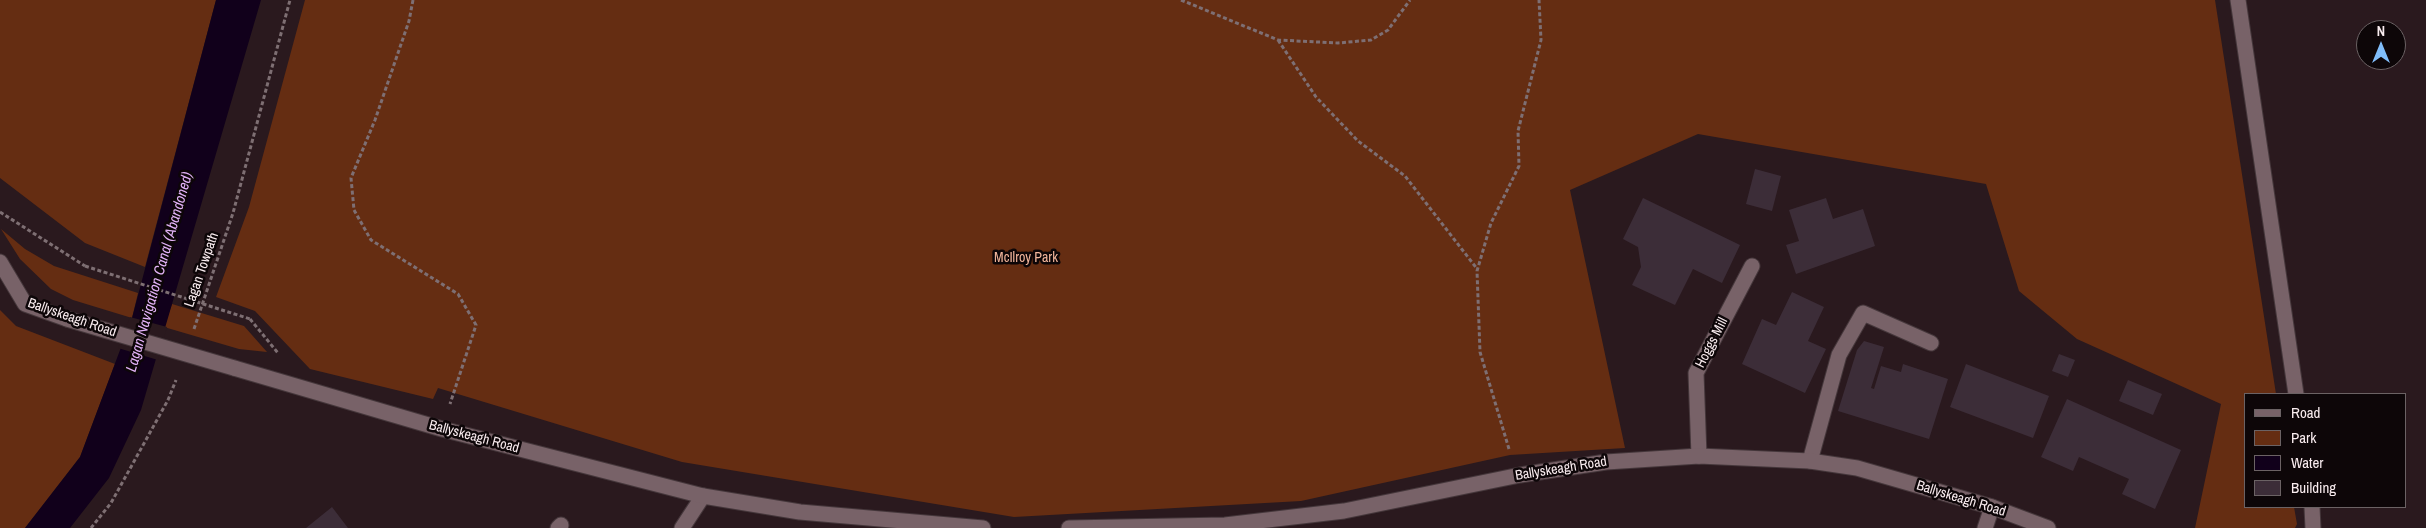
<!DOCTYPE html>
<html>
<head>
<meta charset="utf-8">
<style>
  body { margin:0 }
  #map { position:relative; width:2426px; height:528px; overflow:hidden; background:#2a191e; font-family:"Archivo Narrow",sans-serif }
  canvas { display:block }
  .legend { position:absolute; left:2244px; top:393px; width:162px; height:115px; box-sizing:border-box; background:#0d0608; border:1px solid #6b6264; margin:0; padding:6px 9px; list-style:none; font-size:15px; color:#f9ecef }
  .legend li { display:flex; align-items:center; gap:10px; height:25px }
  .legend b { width:25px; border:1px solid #6b6264 }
  .north { position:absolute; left:2356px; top:20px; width:50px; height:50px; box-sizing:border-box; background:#0d0608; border:1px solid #6b6264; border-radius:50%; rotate:0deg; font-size:14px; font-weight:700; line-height:20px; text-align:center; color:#f9ecef }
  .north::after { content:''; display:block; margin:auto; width:18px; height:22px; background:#80bdfa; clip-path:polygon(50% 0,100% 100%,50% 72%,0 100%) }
</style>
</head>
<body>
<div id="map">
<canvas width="2426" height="528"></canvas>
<ul class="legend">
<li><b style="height:6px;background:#786268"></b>Road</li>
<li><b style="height:14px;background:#652d12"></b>Park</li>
<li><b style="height:14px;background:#11001b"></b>Water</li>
<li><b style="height:14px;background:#3c2d38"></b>Building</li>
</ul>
<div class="north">N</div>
</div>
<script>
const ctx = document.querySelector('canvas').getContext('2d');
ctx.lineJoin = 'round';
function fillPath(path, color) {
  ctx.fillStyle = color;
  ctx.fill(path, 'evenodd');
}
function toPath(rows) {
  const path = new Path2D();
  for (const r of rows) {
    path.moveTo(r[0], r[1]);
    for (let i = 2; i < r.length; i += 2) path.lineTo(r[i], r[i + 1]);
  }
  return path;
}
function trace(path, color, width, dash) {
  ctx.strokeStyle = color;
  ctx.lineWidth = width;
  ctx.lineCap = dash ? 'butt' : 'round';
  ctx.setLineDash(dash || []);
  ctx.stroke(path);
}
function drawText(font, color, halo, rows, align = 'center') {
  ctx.font = font + ' "Archivo Narrow",sans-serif';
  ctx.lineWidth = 5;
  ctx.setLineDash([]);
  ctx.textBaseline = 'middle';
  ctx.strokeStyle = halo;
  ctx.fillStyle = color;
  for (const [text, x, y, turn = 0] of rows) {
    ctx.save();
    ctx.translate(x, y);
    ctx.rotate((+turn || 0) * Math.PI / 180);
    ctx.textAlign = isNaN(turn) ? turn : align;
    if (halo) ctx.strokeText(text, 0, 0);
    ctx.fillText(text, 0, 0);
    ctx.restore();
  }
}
const green = toPath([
  [0,0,216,0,145,267,85,243,0,178],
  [305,0,2215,0,2276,394,2245,394,2245,507,2294,507,2297,524,2295,528,2195,528,2221,404,2077,339,2019,291,1986,184,1698,134,1570,190,1625,448,1510,455,1301,501,1014,517,682,462,438,388,433,399,310,369,255,311,216,297,249,207],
  [1,229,25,249,54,266,138,293,132,318,73,300,51,289,20,259],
  [172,304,244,326,267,352,239,349,164,327],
  [0,310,16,326,115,364,80,457,25,528,0,528]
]);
const water = toPath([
  [216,0,261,0,141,410,109,478,70,528,25,528,80,457,132,318]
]);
const pier = toPath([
  [130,317,167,327,158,360,118,348]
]);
const building = toPath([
  [1755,169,1781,176,1772,211,1746,204],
  [1643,198,1740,245,1722,283,1693,269,1675,305,1632,285,1641,267,1638,247,1623,239],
  [1826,198,1833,219,1863,209,1875,246,1796,274,1786,245,1799,241,1789,210],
  [1792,292,1824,307,1808,341,1826,349,1805,393,1742,364,1762,319,1776,325],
  [1864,341,1884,347,1871,388,1874,389,1881,366,1901,372,1903,364,1948,379,1929,439,1838,411,1857,350],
  [2059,354,2075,360,2068,377,2052,371],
  [1966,364,2049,396,2033,438,1950,407],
  [2128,380,2162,394,2153,415,2119,401],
  [2067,399,2181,450,2155,509,2122,494,2129,479,2079,457,2073,471,2041,457],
  [332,507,348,528,306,528]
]);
const path = toPath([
  [413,0,409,21,375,120,351,178,354,210,371,240,458,294,476,325,450,404],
  [1181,0,1278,40,1338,43,1371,40,1388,30,1410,0],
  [1278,40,1316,97,1358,141,1405,176,1478,270],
  [0,212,85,266],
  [250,319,278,353],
  [194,329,233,213,290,0],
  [1509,449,1480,352,1477,271,1491,223,1519,166,1518,131,1541,40,1539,0],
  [91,528,111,503,168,400,176,380]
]);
const lane = toPath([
  [2238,0,2296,394],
  [1810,461,1839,355,1863,313,1931,343],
  [2312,507,2313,528],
  [558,528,561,525]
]);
const street = toPath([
  [1699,456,1696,373,1752,266],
  [682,528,703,496],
  [1985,528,1992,507]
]);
const secondary = toPath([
  [0,262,25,304,67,319],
  [234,368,442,429,703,496,800,512,983,528],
  [1069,528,1225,525,1344,511,1520,475,1606,462,1699,456,1810,461,1857,468,1992,507,2048,528]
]);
const pathBridge = toPath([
  [85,266,250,319]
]);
const secondaryBridge = toPath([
  [67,319,234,368]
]);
const parkNames = [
  ["McIlroy Park",1026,258]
];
const streetNames = [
  ["Lagan Towpath",202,270,-71],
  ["Ballyskeagh Road",72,318,19],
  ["Hoggs Mill",1712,343,-63],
  ["Ballyskeagh Road",474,437,15],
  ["Ballyskeagh Road",1561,469,-9],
  ["Ballyskeagh Road",1961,499,17]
];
const waterNames = [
  ["Lagan Navigation Canal (Abandoned)",160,272,-74]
];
fillPath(green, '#652d12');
fillPath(water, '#11001b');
fillPath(pier, '#2a191e');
fillPath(building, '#3c2d38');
trace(lane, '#45373b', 17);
trace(street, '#45373b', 17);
trace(secondary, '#45373b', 17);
trace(path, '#7e6f73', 3, [4, 2.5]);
trace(lane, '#786268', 15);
trace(street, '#786268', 15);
trace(secondary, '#786268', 15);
trace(secondaryBridge, '#45373b', 17, []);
trace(pathBridge, '#7e6f73', 3, [4, 2.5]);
trace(secondaryBridge, '#786268', 15);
drawText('14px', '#f3b69c', '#0d0608', parkNames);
drawText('14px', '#f9ecef', '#0d0608', streetNames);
drawText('italic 15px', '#e3b3f8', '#0d0608', waterNames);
</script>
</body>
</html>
